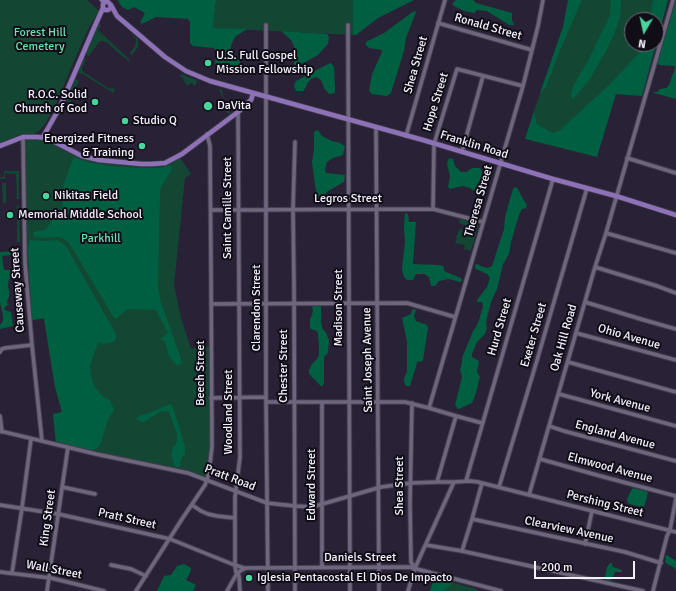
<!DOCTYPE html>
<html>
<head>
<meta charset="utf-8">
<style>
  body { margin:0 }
  #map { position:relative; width:676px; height:591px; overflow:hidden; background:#292236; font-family:Signika,sans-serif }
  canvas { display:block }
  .north { position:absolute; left:624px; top:12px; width:40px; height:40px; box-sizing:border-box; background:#100d16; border:1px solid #6c6873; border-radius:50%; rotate:189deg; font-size:11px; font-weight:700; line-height:16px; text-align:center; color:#f5f0fe }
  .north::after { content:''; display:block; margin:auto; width:14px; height:18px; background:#47d49d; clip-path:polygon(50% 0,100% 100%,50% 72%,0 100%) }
  .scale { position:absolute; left:534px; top:561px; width:101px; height:18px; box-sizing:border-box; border:2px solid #f5f0fe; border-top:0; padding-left:5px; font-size:12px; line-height:14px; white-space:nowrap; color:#f5f0fe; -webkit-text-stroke:3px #100d16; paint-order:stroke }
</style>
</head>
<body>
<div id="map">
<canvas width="676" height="591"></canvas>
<div class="north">N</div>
<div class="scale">200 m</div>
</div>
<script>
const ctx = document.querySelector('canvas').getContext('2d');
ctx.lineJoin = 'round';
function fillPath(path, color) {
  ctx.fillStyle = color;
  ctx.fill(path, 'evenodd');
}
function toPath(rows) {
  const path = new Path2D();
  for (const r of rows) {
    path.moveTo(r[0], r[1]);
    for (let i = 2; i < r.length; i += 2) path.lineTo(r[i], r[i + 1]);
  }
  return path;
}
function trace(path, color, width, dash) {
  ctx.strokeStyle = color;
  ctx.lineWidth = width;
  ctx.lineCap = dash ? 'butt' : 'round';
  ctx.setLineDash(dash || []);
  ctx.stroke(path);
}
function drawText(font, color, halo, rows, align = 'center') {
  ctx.font = font + ' Signika,sans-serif';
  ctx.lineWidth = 4;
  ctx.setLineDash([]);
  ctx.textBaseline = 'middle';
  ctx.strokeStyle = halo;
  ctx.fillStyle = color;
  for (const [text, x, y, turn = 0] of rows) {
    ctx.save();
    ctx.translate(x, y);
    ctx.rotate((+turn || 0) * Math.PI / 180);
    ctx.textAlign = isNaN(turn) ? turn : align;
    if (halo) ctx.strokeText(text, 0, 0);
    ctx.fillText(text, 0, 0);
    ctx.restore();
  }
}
const green = toPath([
  [0,0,87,0,99,11,87,31,55,106,45,124,39,131,32,135,19,135,0,143],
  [216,0,353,0,353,35,213,28],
  [568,0,656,0,654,20,632,20,632,44,651,44,650,50,557,135,537,124,534,111,563,27],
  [100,24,101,26,98,30,129,59,130,62,116,51,108,43,102,41,99,42,89,56,88,56,86,53,95,31],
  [130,33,138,39,138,47,132,55,131,55,130,53,135,46,136,42,136,39],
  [84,59,86,59,82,69,83,72,110,89,112,88,115,89,113,93,83,74,80,74,79,73,78,71],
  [181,74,196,80,197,83,194,86,192,83,187,86,182,77,180,78],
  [76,79,79,81,76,87,79,89,76,93,74,92,72,96,73,97,70,103,66,101,75,80],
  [219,89,222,90,225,107,230,109,234,106,237,106,230,111,231,113,230,114,226,112,224,106,223,98],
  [23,137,43,137,90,158,159,164,179,156,191,174,185,178,174,285,181,318,191,349,211,346,212,446,207,480,197,476,56,445,53,414,62,412,55,387,44,319,30,320,25,252],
  [4,171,19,171,19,199,16,199,15,198,17,198,16,174,5,173,5,179,0,179,0,177,4,177],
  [2,183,6,183,6,203,3,203],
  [16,206,19,206,20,242,17,242,16,241,17,241,17,207,15,207],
  [460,219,477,224,478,226,471,251,464,249,465,245,455,243,457,238,456,238,457,235,458,235,457,234,459,230,460,229,463,230,465,225,459,223],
  [451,582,476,589,477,591,469,591,467,590,465,591,444,591,451,585]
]);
const forest = toPath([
  [119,0,216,0,213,28,247,29,235,37,232,43,230,51,239,58,241,65,241,70,235,75,229,63,224,63,218,65,215,64,216,52,214,48,193,46,190,43,190,22,188,19,156,17,142,24,140,22,145,13,134,7,128,10,122,7,118,1],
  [353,0,414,0,378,18,356,35,353,35],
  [456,0,473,0,476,3,512,13,512,20,514,25,509,25,487,11,477,10,474,13,464,11,454,6,452,4],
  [568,0,582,0,560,50,546,87,540,93,563,27],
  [611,0,621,0,620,16,617,27,607,49,590,79,574,98,572,99,571,96,572,89,578,77,588,61,610,15],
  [653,0,668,0,642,96,616,94,597,157,525,139,534,111,537,124,553,133,559,131,609,85,644,48,645,44,656,44,656,20,650,20],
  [676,0,676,99,654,93,654,92,657,92,660,89,666,88,669,85,675,68,674,66,659,65,657,63],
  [414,11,416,12,406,38,404,51,391,93,387,96,372,94,369,91,372,74,382,52,382,50,369,48,365,44,367,41,370,40,384,33],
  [281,31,327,34,329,37,328,44,318,55,294,68,294,46,291,40],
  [331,63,334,67,335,88,335,93,329,94,324,88,321,80,316,77,311,79,307,84,306,87,303,91,296,91,294,86,296,81,326,65],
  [318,130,322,136,332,141,340,143,345,146,343,155,333,158,327,162,325,170,326,173,345,175,344,182,328,191,326,193,324,202,322,203,319,202,315,185,312,162,314,149,314,133,315,131],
  [74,157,86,162,109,166,139,168,161,168,169,166,171,166,172,169,161,187,160,194,158,288,161,302,182,362,179,365,176,365,169,356,165,342,160,339,168,333,156,310,128,309,117,318,114,318,69,243,64,239,59,237,40,238,35,237,33,234,34,232,45,230,51,222,55,214,62,209,64,183],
  [449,158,453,159,455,166,461,172,466,172,472,168,480,168,482,171,481,178,475,190,474,191,470,188,463,186,450,189,448,187,450,176,447,164],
  [515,187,518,189,523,199,527,205,526,208,522,209,519,215,511,242,509,254,503,264,497,289,491,302,486,322,487,328,485,334,477,342,472,354,472,357,479,361,477,372,480,377,475,396,472,403,461,408,458,409,455,405,462,377,460,370,462,362,462,358,473,331,476,327,479,320,483,306,482,302,477,302,477,300,487,287,490,278,487,274,476,269,475,267,475,265,478,264,480,266,488,268,492,266,504,229,505,217,510,199,513,189],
  [405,213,408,214,409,222,416,222,413,263,413,264,440,265,444,267,444,271,446,272,461,278,462,281,460,282,449,279,439,281,435,286,431,286,429,277,424,274,416,274,413,280,407,280,404,277,402,269,403,258,405,243,404,226],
  [31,240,42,241,57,240,62,243,66,246,116,334,116,339,113,342,103,344,99,342,93,356,90,367,91,376,95,387,102,396,110,400,114,410,108,420,100,445,97,448,92,450,56,442,53,414,62,412,55,387,44,318,32,320,28,249,29,242],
  [18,251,20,254,2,256,4,270,13,270,14,274,9,279,8,286,9,291,9,296,7,302,7,303,9,304,4,308,5,310,11,312,13,326,0,329,0,325,3,321,3,316,0,302,0,252],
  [314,306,321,306,321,322,322,328,326,333,329,340,328,353,324,357,324,382,323,386,321,386,309,374,309,370,312,364,317,359,319,355,319,347,318,334,317,331,311,329,310,328,310,319,312,315,313,310,312,307],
  [414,309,416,310,414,316,416,321,427,325,428,328,423,360,421,362,418,361,417,363,410,386,406,386,404,382,404,378,407,372,407,341,402,318,411,314,412,310],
  [170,404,172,405,176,417,185,446,185,454,181,459,180,466,178,467,176,467,174,465,173,459,171,455,173,447,176,444,177,441,177,434,169,412,164,411,160,412,146,421,142,422,136,419,139,416,152,412],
  [633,488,646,491,648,493,644,507,642,507,633,505,628,503,627,499,632,489],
  [666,555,667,555,676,561,676,571,675,568,669,565,665,562],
  [610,563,612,563,612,566,613,567,622,570,622,572,615,572,611,580,609,581,606,580,605,576,607,567],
  [184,564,191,568,190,573,186,580,196,585,193,591,157,591,164,576,171,575,177,566],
  [434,578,451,582,451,585,444,591,430,591]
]);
const minor = toPath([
  [438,23,532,50],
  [266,25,266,397,268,591],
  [348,25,350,591],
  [238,112,240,457,235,497,235,566,236,572,239,576,240,591],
  [376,128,379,591],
  [406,136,445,0],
  [23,137,25,263,32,345,42,441],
  [295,142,293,209,294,285,295,591],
  [462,152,483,76],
  [627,158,676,173],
  [433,209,434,144,457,69,523,86],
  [211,210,433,209,483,222],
  [606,233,676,253],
  [595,267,657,286,676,293],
  [585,302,644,320,676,329],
  [211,304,407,303,455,317],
  [576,333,676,360],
  [0,352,2,349,5,348,32,345],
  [568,362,676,392],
  [559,394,676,426],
  [211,398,266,397],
  [267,402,405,402,429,408,456,416,482,423],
  [322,402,322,568],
  [412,403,410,503,411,562,415,568],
  [429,408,523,86,538,26,543,0],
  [0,416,2,432],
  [549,426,564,431,676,461],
  [0,431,96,454,188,473,267,503,295,506,312,507,381,487,411,483,437,482,454,482,470,481,478,482,676,532],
  [540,459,604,477,676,496],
  [466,481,553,179],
  [437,482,456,416],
  [62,487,95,494],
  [499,487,538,357,587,188],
  [529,495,595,267,606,233,673,0],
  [0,505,58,514,170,539,232,564,244,568],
  [192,505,201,511,208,514,217,516,235,518],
  [472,519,625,552,661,563],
  [585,544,592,511],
  [426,545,462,551,643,591],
  [462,551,472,519,482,483],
  [111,565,131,569,146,576],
  [0,572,51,578,104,591],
  [12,573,22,508,31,439],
  [47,591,68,447],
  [136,591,182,519,205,485,209,473,212,446,211,269,210,146,207,134],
  [227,591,236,575,240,571,246,568,409,567,501,591],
  [408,591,415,568,454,482],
  [653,591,667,536,670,530,676,498]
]);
const major = toPath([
  [102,0,105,2,108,2,110,4,111,8,108,10,105,10,103,8,103,4,105,2],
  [111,5,117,16,165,57,186,71,210,81,423,140,553,179,616,196,676,215],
  [43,137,60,107,94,28,103,8],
  [0,146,23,137,37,137,47,138,53,141,82,156,99,160,141,164,152,164,165,163,182,154,238,112,251,100,253,94]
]);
const markers = [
  [208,63,4,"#47d49d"],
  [95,102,4,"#47d49d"],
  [208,106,5,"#47d49d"],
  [125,121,4,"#47d49d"],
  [142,146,4,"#47d49d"],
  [46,196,4,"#47d49d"],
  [10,215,4,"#47d49d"],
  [249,578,4,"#47d49d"]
];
const streetNames = [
  ["Ronald Street",488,27,16],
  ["Shea Street",416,65,-74],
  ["Hope Street",436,102,-73],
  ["Franklin Road",474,145,17],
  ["Legros Street",348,199],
  ["Theresa Street",479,201,-74],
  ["Saint Camille Street",228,208,-90],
  ["Causeway Street",18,290,-94],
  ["Clarendon Street",257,308,-90],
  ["Madison Street",339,308,-90],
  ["Hurd Street",500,327,-74],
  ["Exeter Street",534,335,-74],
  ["Ohio Avenue",629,337,16],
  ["Oak Hill Road",564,338,-74],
  ["Saint Joseph Avenue",368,360,-91],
  ["Chester Street",284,366,-90],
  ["Beech Street",201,373,-90],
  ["York Avenue",620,401,15],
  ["Woodland Street",229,412,-90],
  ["England Avenue",615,435,15],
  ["Elmwood Avenue",610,468,15],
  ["Pratt Road",230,478,21],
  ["Edward Street",312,485,-90],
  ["Shea Street",400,486,-90],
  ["Pershing Street",605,504,14],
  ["King Street",48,518,-82],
  ["Pratt Street",127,519,13],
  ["Clearview Avenue",569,530,12],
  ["Daniels Street",360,558],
  ["Wall Street",54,570,11]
];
const parkNames = [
  ["Forest Hill",40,33],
  ["Cemetery",40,47],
  ["Parkhill",101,239]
];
const poiNames = [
  ["U.S. Full Gospel",216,56],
  ["Mission Fellowship",216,70],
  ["R.O.C. Solid",87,95,"right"],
  ["Church of God",87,109,"right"],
  ["DaVita",217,106],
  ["Studio Q",133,121],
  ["Energized Fitness",134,139,"right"],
  ["& Training",134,153,"right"],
  ["Nikitas Field",54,196],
  ["Memorial Middle School",18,215],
  ["Iglesia Pentacostal El Dios De Impacto",257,578]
];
fillPath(green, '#134733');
fillPath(forest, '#005f41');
trace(minor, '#443d4e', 5.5);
trace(major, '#443d4e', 6);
trace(minor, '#6e667d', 3.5);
trace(major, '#8d72b8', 4.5);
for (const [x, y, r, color] of markers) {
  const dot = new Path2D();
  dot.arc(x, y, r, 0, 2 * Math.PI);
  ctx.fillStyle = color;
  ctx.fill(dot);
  trace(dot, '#100d16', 1.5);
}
drawText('12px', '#f5f0fe', '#100d16', streetNames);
drawText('12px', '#70deae', '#100d16', parkNames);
drawText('12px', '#f5f0fe', '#100d16', poiNames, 'left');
</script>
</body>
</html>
